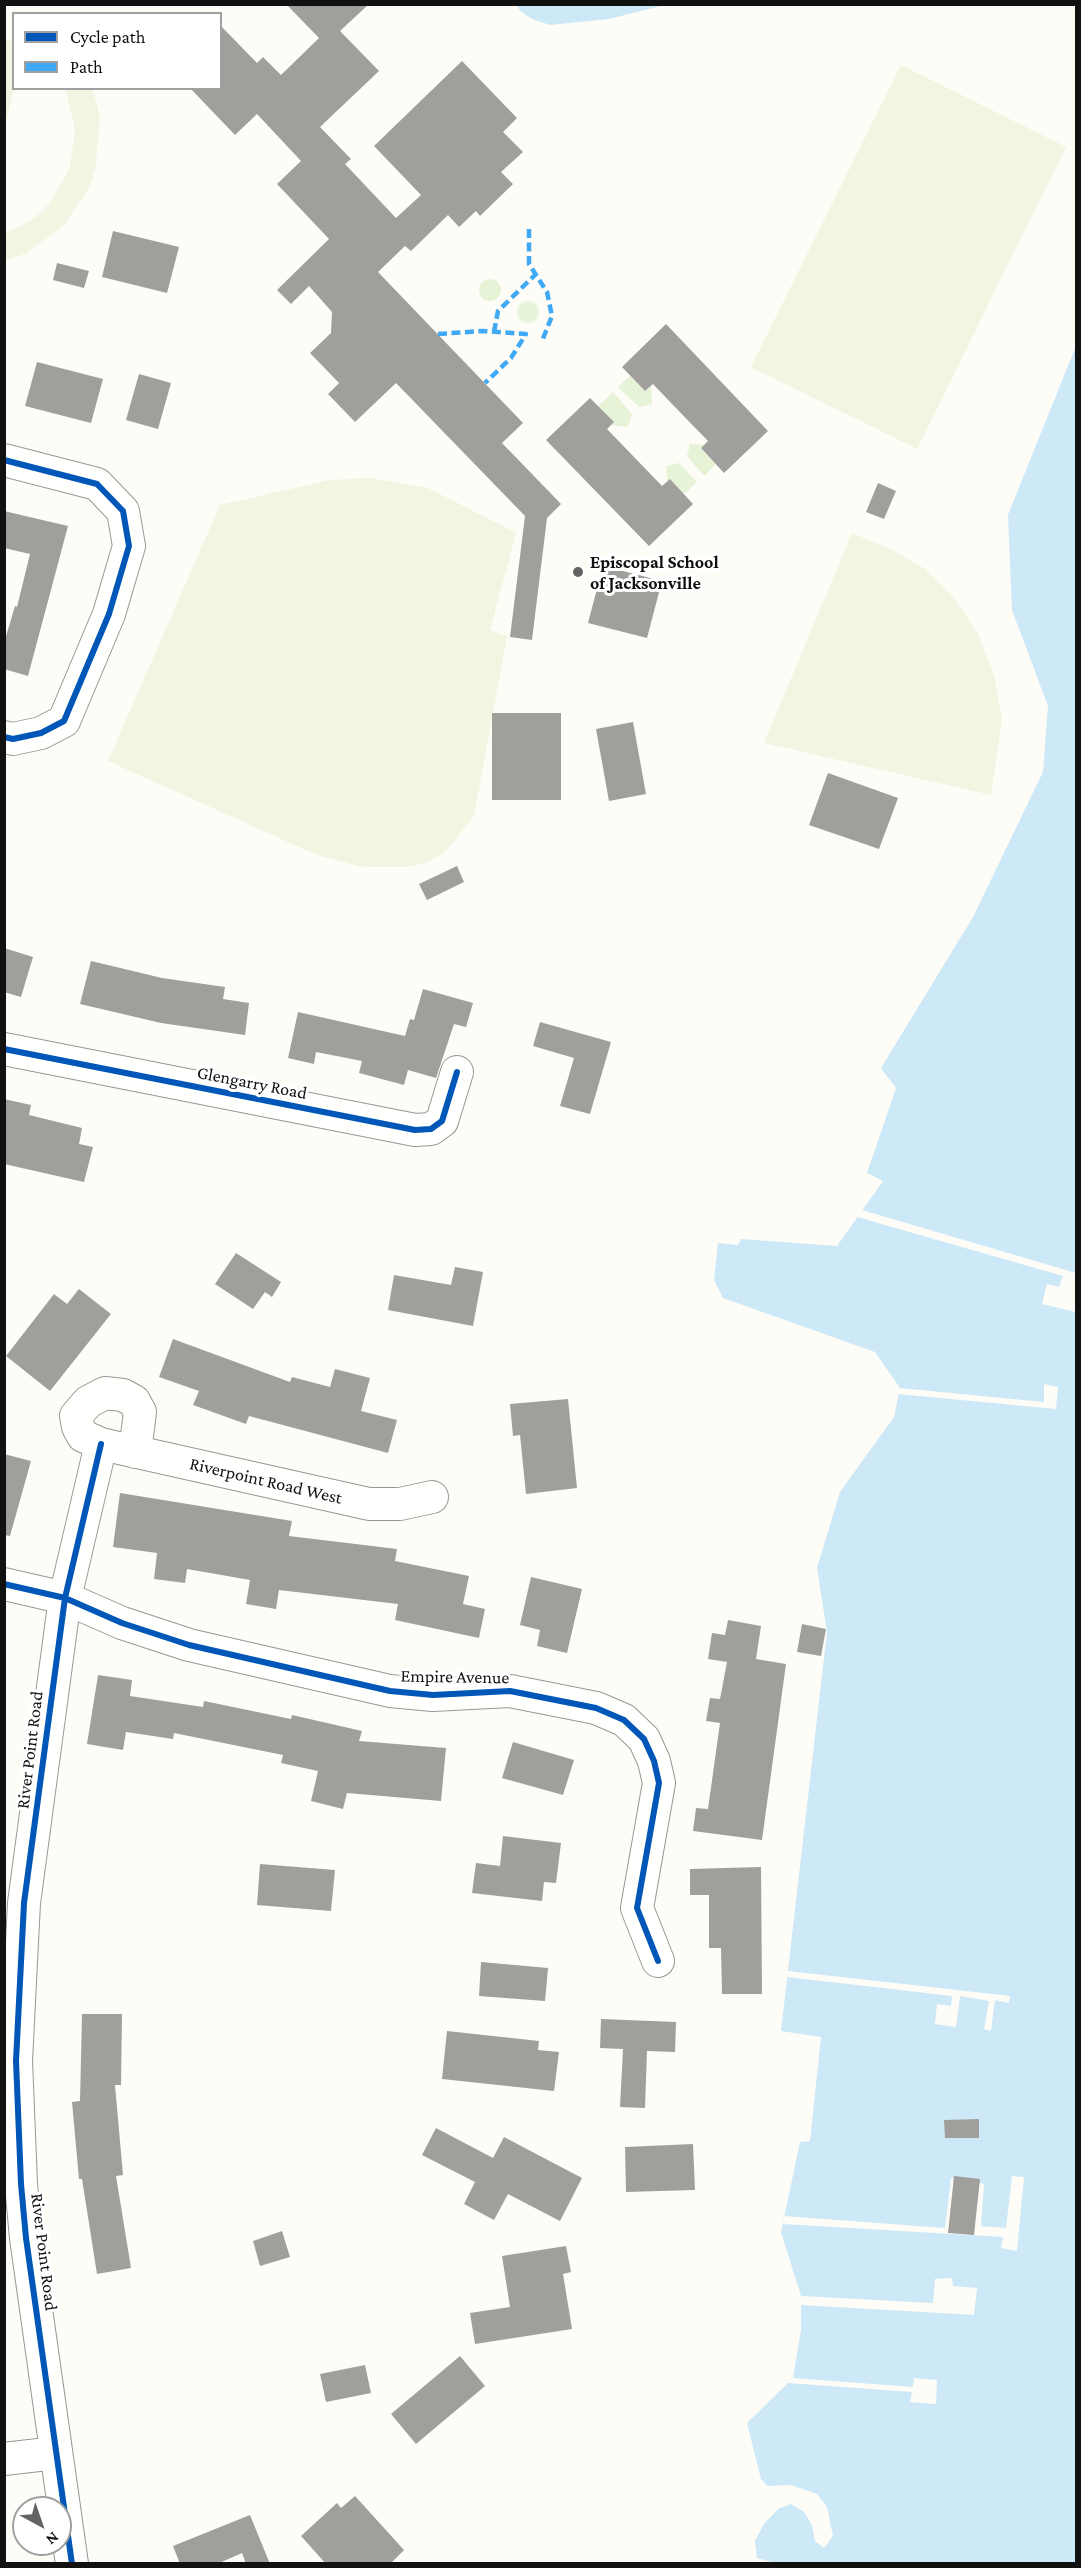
<!DOCTYPE html>
<html>
<head>
<meta charset="utf-8">
<style>
  body { margin:0 }
  #map { position:relative; width:1081px; height:2568px; overflow:hidden; background:#fdfcf7; font-family:"Crimson Pro",serif }
  canvas { display:block }
  .frame { position:absolute; inset:0; border:6px solid #111; pointer-events:none }
  .legend { position:absolute; left:12px; top:12px; width:210px; height:78px; box-sizing:border-box; background:#fff; border:2px solid #a0a0a0; margin:0; padding:8px 10px; list-style:none; font-size:18px; color:#111 }
  .legend li { display:flex; align-items:center; gap:12px; height:30px }
  .legend b { width:30px; border:2px solid #a0a0a0 }
  .north { position:absolute; left:12px; top:2496px; width:60px; height:60px; box-sizing:border-box; background:#fff; border:2px solid #a0a0a0; border-radius:50%; rotate:140deg; font-size:16px; font-weight:700; line-height:24px; text-align:center; color:#111 }
  .north::after { content:''; display:block; margin:auto; width:21px; height:27px; background:#646362; clip-path:polygon(50% 0,100% 100%,50% 72%,0 100%) }
</style>
</head>
<body>
<div id="map">
<canvas width="1081" height="2568"></canvas>
<div class="frame"></div>
<ul class="legend">
<li><b style="height:8px;background:#0057b8"></b>Cycle path</li>
<li><b style="height:8px;background:#3fa9f5"></b>Path</li>
</ul>
<div class="north">N</div>
</div>
<script>
const ctx = document.querySelector('canvas').getContext('2d');
ctx.lineJoin = 'round';
function fillPath(path, color) {
  ctx.fillStyle = color;
  ctx.fill(path, 'evenodd');
}
function toPath(rows) {
  const path = new Path2D();
  for (const r of rows) {
    if (r.length === 3) {
      path.moveTo(r[0] + r[2], r[1]);
      path.arc(r[0], r[1], r[2], 0, 2 * Math.PI);
      continue;
    }
    path.moveTo(r[0], r[1]);
    for (let i = 2; i < r.length; i += 2) path.lineTo(r[i], r[i + 1]);
  }
  return path;
}
function trace(path, color, width, dash) {
  ctx.strokeStyle = color;
  ctx.lineWidth = width;
  ctx.lineCap = dash ? 'butt' : 'round';
  ctx.setLineDash(dash || []);
  ctx.stroke(path);
}
function drawText(font, color, halo, rows, align = 'center') {
  ctx.font = font + ' "Crimson Pro",serif';
  ctx.lineWidth = 6;
  ctx.setLineDash([]);
  ctx.textBaseline = 'middle';
  ctx.strokeStyle = halo;
  ctx.fillStyle = color;
  for (const [text, x, y, turn = 0] of rows) {
    ctx.save();
    ctx.translate(x, y);
    ctx.rotate((+turn || 0) * Math.PI / 180);
    ctx.textAlign = isNaN(turn) ? turn : align;
    if (halo) ctx.strokeText(text, 0, 0);
    ctx.fillText(text, 0, 0);
    ctx.restore();
  }
}
const green = toPath([
  [490,290,11],
  [528,312,11],
  [630,376,645,391,651,386,652,404,639,407,618,387],
  [613,392,632,414,628,427,610,425,598,406],
  [690,444,704,445,701,449,716,464,704,476,687,456],
  [679,463,697,482,684,494,670,480,667,481,666,466]
]);
const pitch = toPath([
  [5,39,13,41,14,89,5,126],
  [901,65,1066,147,917,449,751,367],
  [66,89,93,89,100,118,95,171,88,190,64,225,25,254,5,260,5,234,35,218,51,202,70,167,75,130],
  [370,478,428,488,516,533,490,630,507,636,474,816,445,852,428,862,406,867,362,867,317,855,108,761,220,505,330,480],
  [852,533,890,549,925,569,954,598,978,633,994,676,1002,719,991,795,764,743]
]);
const water = toPath([
  [517,5,665,5,609,19,550,25,532,19,520,11],
  [1076,346,1076,2563,779,2564,757,2558,755,2541,764,2524,778,2509,791,2504,804,2512,812,2525,815,2541,824,2548,833,2536,827,2507,817,2494,791,2485,768,2486,761,2479,747,2423,793,2378,801,2330,801,2296,781,2232,800,2142,810,2141,821,2037,781,2031,827,1632,817,1568,840,1492,894,1417,900,1388,875,1352,723,1298,714,1280,718,1243,738,1245,741,1239,837,1246,883,1181,867,1173,896,1088,881,1068,973,917,1043,772,1048,706,1012,610,1008,515]
]);
const pier = toPath([
  [862,1210,1076,1273,1075,1312,1042,1304,1047,1284,1059,1287,1063,1276,857,1217],
  [1044,1384,1058,1387,1056,1409,898,1394,900,1388,1044,1402],
  [788,1971,1010,1996,1009,2003,995,2000,991,2031,984,2029,989,2001,960,1996,956,2027,935,2024,937,2004,951,2006,952,1996,787,1977],
  [1012,2176,1024,2177,1017,2251,1001,2248,1003,2237,783,2224,784,2216,945,2228,951,2178,984,2184,981,2226,1006,2228],
  [952,2278,953,2286,977,2288,974,2315,801,2305,801,2296,933,2303,935,2279],
  [793,2378,913,2387,914,2378,937,2380,936,2404,910,2402,912,2392,788,2383]
]);
const building = toPath([
  [286,4,369,4,340,31,379,71,320,127,351,159,345,164,396,218,421,195,374,146,462,61,517,118,503,132,523,152,501,172,513,184,480,216,476,211,459,227,448,215,411,251,405,246,378,272,523,423,502,443,561,504,547,518,532,640,510,637,525,516,396,383,355,422,328,394,339,383,310,353,331,333,332,312,309,286,291,304,277,290,329,239,277,184,301,161,257,114,235,135,190,88,220,88,220,25,257,63,263,57,281,75,319,38],
  [113,231,179,247,167,293,102,277],
  [57,263,89,271,84,288,53,280],
  [666,324,768,431,724,473,701,448,708,441,672,404,653,384,645,391,622,367],
  [37,362,103,379,91,423,25,406],
  [139,374,171,383,158,429,126,420],
  [590,398,614,422,607,429,662,486,670,479,693,504,649,546,546,440],
  [878,483,896,491,884,519,866,512],
  [4,511,68,526,28,676,4,669,4,643,15,606,17,607,30,554,4,548],
  [603,566,662,581,647,638,588,623],
  [492,713,561,713,561,800,492,800],
  [633,722,646,794,609,801,596,729],
  [828,773,898,798,879,849,809,825],
  [457,866,464,882,427,900,419,884],
  [4,948,33,957,21,997,4,992],
  [91,961,162,978,225,987,223,999,249,1003,245,1035,161,1023,80,1004],
  [423,989,473,1003,466,1027,454,1024,436,1078,408,1070,404,1085,359,1073,362,1061,316,1052,314,1064,288,1058,298,1012,405,1036,410,1019,414,1020],
  [540,1022,611,1042,590,1114,560,1106,574,1058,533,1046],
  [4,1099,31,1105,29,1115,82,1128,79,1144,93,1147,84,1182,4,1164],
  [236,1253,281,1282,272,1297,265,1292,253,1309,215,1284],
  [455,1267,483,1272,473,1326,388,1310,394,1275,451,1285],
  [79,1289,111,1314,50,1391,6,1356,54,1294,67,1304],
  [173,1339,290,1382,292,1377,330,1387,335,1369,370,1378,361,1411,397,1420,388,1453,249,1416,246,1424,193,1405,199,1391,159,1377],
  [568,1399,577,1488,526,1494,520,1435,513,1436,510,1404],
  [4,1454,31,1461,10,1536,4,1535],
  [120,1493,292,1521,289,1536,397,1549,395,1561,469,1576,463,1604,485,1609,479,1638,395,1620,398,1604,279,1590,276,1609,246,1604,250,1580,187,1569,185,1583,154,1579,157,1553,113,1547],
  [531,1577,582,1589,567,1653,537,1646,540,1630,520,1625],
  [728,1620,761,1626,756,1659,786,1664,762,1840,693,1831,696,1808,708,1809,720,1723,706,1721,710,1698,720,1699,727,1662,708,1659,712,1633,725,1635],
  [802,1624,826,1629,821,1656,797,1652],
  [98,1675,132,1680,130,1696,203,1707,204,1701,291,1719,292,1715,362,1731,359,1741,446,1748,441,1801,347,1793,343,1809,311,1801,318,1771,281,1763,283,1755,174,1733,173,1739,126,1732,123,1750,87,1744],
  [513,1742,574,1760,563,1795,502,1778],
  [503,1836,561,1843,556,1883,544,1882,542,1901,472,1893,476,1863,500,1866],
  [260,1864,335,1870,331,1911,257,1905],
  [761,1867,762,1994,722,1994,721,1948,709,1948,709,1895,690,1895,690,1869],
  [481,1962,548,1968,545,2001,479,1996],
  [82,2014,122,2014,121,2085,115,2085,123,2175,116,2176,131,2268,97,2274,82,2179,79,2179,72,2102,80,2101],
  [601,2019,676,2022,675,2052,647,2051,645,2108,620,2107,623,2049,600,2048],
  [447,2031,539,2041,538,2050,559,2052,554,2091,442,2079],
  [979,2119,979,2138,945,2138,944,2120],
  [436,2128,493,2158,504,2137,582,2178,560,2221,508,2194,494,2220,464,2204,475,2182,422,2155],
  [693,2144,695,2190,626,2192,625,2147],
  [954,2176,980,2179,974,2235,948,2233],
  [282,2231,290,2257,260,2266,253,2241],
  [566,2246,571,2272,563,2274,572,2329,475,2344,470,2313,510,2307,502,2256],
  [460,2356,485,2386,416,2444,391,2414],
  [365,2365,371,2393,326,2402,320,2374],
  [355,2496,404,2550,390,2564,326,2564,301,2536,337,2503,341,2508],
  [250,2515,270,2564,246,2564,242,2553,217,2564,180,2564,173,2546]
]);
const minor = toPath([
  [4,460,97,484,123,511,129,546,109,614,64,721,41,733,13,739,4,737],
  [4,1049,415,1130,431,1129,442,1121,457,1072],
  [135,1452,140,1412,134,1401,123,1395,105,1393,88,1402,76,1416,78,1427,83,1436,101,1444,369,1504,400,1504,432,1497],
  [4,1584,65,1598,122,1623,189,1645,390,1691,433,1695,510,1691,596,1708,624,1720,644,1739,654,1761,659,1783,637,1908,658,1961],
  [4,2459,56,2453],
  [72,2564,26,2238,21,2184,16,2061,24,1903,65,1598,101,1444]
]);
const quiet = toPath([
  [529,229,529,264,547,292,552,316,542,341],
  [494,332,498,311,536,274],
  [438,334,483,331,526,334,511,358,485,383]
]);
const cycleway = toPath([
  [4,460,97,484,123,511,129,546,109,614,64,721,41,733,13,739,4,737],
  [4,1049,415,1130,431,1129,442,1121,457,1072],
  [4,1584,65,1598,122,1623,189,1645,390,1691,433,1695,510,1691,596,1708,624,1720,644,1739,654,1761,659,1783,637,1908,658,1961],
  [72,2564,26,2238,21,2184,16,2061,24,1903,65,1598,101,1444]
]);
const markers = [
  [578,572,6,"#646362"]
];
const poiNames = [
  ["Episcopal School",590,562],
  ["of Jacksonville",590,583]
];
const streetNames = [
  ["Glengarry Road",252,1083,11],
  ["Riverpoint Road West",266,1481,13],
  ["Empire Avenue",455,1677,1],
  ["River Point Road",30,1750,-83],
  ["River Point Road",44,2252,83]
];
fillPath(green, '#e7f3d7');
fillPath(pitch, '#f0f6e1');
fillPath(water, '#cde8f7');
fillPath(pier, '#fdfcf7');
fillPath(building, '#a19f9c');
trace(minor, '#979795', 34);
trace(minor, '#fffffe', 32);
trace(quiet, '#3fa9f5', 4.5, [9, 4.5]);
trace(cycleway, '#0057b8', 6);
for (const [x, y, r, color] of markers) {
  const dot = new Path2D();
  dot.arc(x, y, r, 0, 2 * Math.PI);
  ctx.fillStyle = color;
  ctx.fill(dot);
  trace(dot, '#fff', 2);
}
drawText('bold 18px', '#111', '#fff', poiNames, 'left');
drawText('18px', '#111', '#fff', streetNames);
</script>
</body>
</html>
